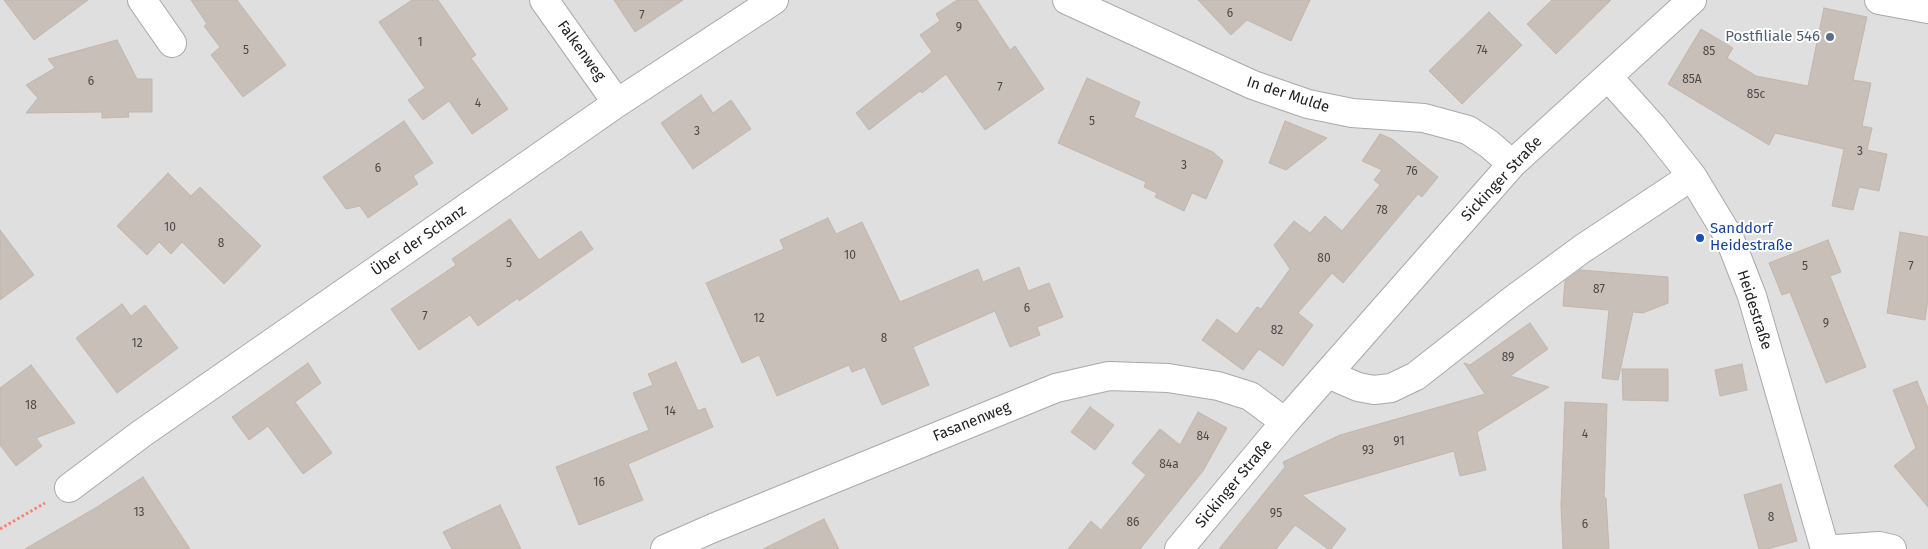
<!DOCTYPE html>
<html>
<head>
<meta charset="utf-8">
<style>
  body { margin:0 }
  canvas { display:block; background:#f2efe9 }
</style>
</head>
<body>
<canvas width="1928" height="549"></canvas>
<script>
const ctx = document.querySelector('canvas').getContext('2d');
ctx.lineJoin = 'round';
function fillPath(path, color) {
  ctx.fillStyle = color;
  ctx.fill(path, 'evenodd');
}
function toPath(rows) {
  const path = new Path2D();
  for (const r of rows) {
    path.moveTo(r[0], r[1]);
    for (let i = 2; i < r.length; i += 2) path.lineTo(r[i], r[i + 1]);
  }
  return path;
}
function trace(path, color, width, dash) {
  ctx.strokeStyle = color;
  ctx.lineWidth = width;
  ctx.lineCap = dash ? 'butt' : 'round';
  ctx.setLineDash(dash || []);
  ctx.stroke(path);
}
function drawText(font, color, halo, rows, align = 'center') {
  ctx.font = font + ' "Fira Sans",sans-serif';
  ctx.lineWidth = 4;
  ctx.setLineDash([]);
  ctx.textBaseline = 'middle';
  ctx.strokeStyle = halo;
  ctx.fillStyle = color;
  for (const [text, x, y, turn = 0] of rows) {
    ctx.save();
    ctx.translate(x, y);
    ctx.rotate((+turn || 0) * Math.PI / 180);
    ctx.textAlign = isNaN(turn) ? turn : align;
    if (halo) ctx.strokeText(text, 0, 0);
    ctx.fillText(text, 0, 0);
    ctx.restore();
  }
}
const residential = toPath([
  [0,0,1928,0,1928,549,0,549]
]);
const building = toPath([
  [4,0,88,0,34,40,4,0],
  [191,0,237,0,286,65,243,97,211,55,220,47,204,26,207,24,191,0],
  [412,0,438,0,476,55,471,58,508,109,472,134,449,101,423,120,408,100,425,88,379,22,412,0],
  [614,0,683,0,635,32,614,0],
  [957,0,977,0,1010,50,1015,46,1044,89,985,130,946,74,922,93,920,91,869,130,856,113,932,52,920,35,940,21,936,14,957,0],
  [1198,0,1310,0,1291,41,1247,20,1231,35,1198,0],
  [1552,0,1611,0,1556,54,1527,24,1552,0],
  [1824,8,1867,17,1853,80,1871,83,1862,126,1872,128,1867,150,1887,154,1879,191,1859,187,1853,210,1832,206,1844,149,1775,133,1769,145,1668,84,1701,29,1733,48,1727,58,1756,76,1808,86,1824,8],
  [1489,12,1522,45,1462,104,1429,71,1489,12],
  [117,40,137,79,152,79,152,112,128,112,129,117,102,118,102,112,26,113,38,98,26,85,55,68,48,59,117,40],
  [1087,78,1140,102,1134,117,1213,152,1223,161,1206,199,1192,193,1184,211,1155,197,1157,193,1144,187,1146,182,1058,143,1087,78],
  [701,95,713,113,731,100,751,129,693,169,661,123,701,95],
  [404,121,433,163,413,176,418,184,368,218,360,206,346,209,323,177,404,121],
  [1285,121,1327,138,1286,170,1269,163,1285,121],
  [1380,134,1392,139,1438,177,1422,197,1418,194,1343,283,1332,273,1298,313,1313,325,1283,366,1259,349,1243,370,1202,340,1217,319,1237,334,1257,307,1261,309,1290,269,1274,245,1294,221,1310,233,1325,216,1342,231,1380,185,1374,180,1382,170,1362,161,1380,134],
  [168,173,191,196,200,187,261,246,224,284,182,242,171,254,159,242,147,255,117,226,168,173],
  [828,218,836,234,862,222,900,302,978,269,983,282,1019,267,1028,291,1049,283,1063,317,1037,327,1040,335,1010,347,995,311,913,347,929,385,882,405,865,367,852,372,849,365,777,396,759,355,742,363,706,283,784,249,780,240,828,218],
  [510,219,539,260,581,231,593,249,519,301,518,298,478,326,470,315,419,350,391,309,456,265,452,259,510,219],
  [0,230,34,275,0,300,0,230],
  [1900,232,1928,237,1928,299,1925,320,1887,313,1900,232],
  [1828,240,1841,272,1830,276,1866,367,1826,383,1790,292,1782,295,1769,263,1828,240],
  [1580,270,1668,277,1668,303,1643,313,1633,312,1618,380,1602,378,1609,310,1563,306,1565,281,1580,270],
  [122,304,131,316,145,305,178,348,117,393,76,338,122,304],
  [1530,323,1548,349,1510,376,1549,387,1477,432,1486,470,1460,476,1454,451,1302,495,1346,529,1331,549,1328,549,1295,525,1276,549,1219,549,1285,467,1283,462,1340,435,1485,394,1464,363,1470,365,1530,323],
  [676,362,698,411,705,408,713,427,628,464,643,500,579,525,556,467,649,430,633,393,653,385,648,374,676,362],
  [308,363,321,383,295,402,332,453,303,474,268,426,249,440,232,417,308,363],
  [1742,364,1747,390,1720,396,1715,370,1742,364],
  [31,365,75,423,36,438,42,446,16,466,0,445,0,388,31,365],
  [1622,369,1668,369,1668,401,1623,400,1622,369],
  [1917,381,1928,408,1928,507,1894,466,1916,448,1893,390,1917,381],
  [1565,402,1607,404,1604,498,1606,498,1609,549,1563,549,1561,506,1565,402],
  [1090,407,1114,425,1095,450,1071,432,1090,407],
  [1198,412,1227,428,1203,471,1140,549,1068,549,1091,521,1101,530,1146,475,1132,463,1160,429,1180,445,1198,412],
  [143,477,190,549,25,549,97,507,143,477],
  [1781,484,1797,541,1767,549,1759,549,1744,495,1781,484],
  [500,505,521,549,452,549,443,532,500,505],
  [824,519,839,549,763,549,824,519]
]);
const path = toPath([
  [0,529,45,503]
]);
const minor = toPath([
  [142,0,172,43],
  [544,0,617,103],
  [1067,0,1253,85,1308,104,1352,113,1424,118,1468,130,1489,144,1512,164],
  [1879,0,1928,9],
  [1608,77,1653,127,1692,176,1729,237,1752,296,1825,549],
  [1328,374,1358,387,1374,390,1391,388,1416,376,1514,299,1582,249,1692,176],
  [69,488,141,434,617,103,774,0],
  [665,549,713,528,1056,388,1109,376,1168,378,1218,386,1250,396,1285,422],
  [1179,549,1285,422,1512,164,1692,0],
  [1837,549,1879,546,1892,549]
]);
const markers = [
  [1830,37,5,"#5c6f8a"],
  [1700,238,5,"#1a4fb4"]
];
const numberNames = [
  ["6",1230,14],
  ["7",642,16],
  ["9",959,28],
  ["1",420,43],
  ["5",246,51],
  ["74",1482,51],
  ["85",1709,52],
  ["85A",1692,80],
  ["6",91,82],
  ["7",1000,88],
  ["85c",1756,95],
  ["4",478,104],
  ["5",1092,122],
  ["3",697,132],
  ["3",1860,152],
  ["3",1184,166],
  ["6",378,169],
  ["76",1412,172],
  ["78",1382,211],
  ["10",170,228],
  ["8",221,244],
  ["10",850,256],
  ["80",1324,259],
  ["5",509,264],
  ["5",1805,267],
  ["7",1911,267],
  ["87",1599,290],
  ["6",1027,309],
  ["7",425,317],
  ["12",759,319],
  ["9",1826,324],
  ["82",1277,331],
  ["8",884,339],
  ["12",137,344],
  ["89",1508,358],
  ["18",31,406],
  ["14",670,412],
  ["4",1585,435],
  ["84",1203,437],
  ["91",1399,442],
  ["93",1368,451],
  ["84a",1169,465],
  ["16",599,483],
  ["13",139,513],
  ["95",1276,514],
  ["8",1771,518],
  ["86",1133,523],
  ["6",1585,525]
];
const serviceNames = [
  ["Postfiliale 546",1820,37]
];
const streetNames = [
  ["Falkenweg",581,51,54],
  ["In der Mulde",1288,95,18],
  ["Sickinger Straße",1502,179,-47],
  ["Über der Schanz",419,241,-35],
  ["Heidestraße",1754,310,72],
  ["Fasanenweg",972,422,-22],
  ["Sickinger Straße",1234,484,-50]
];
const transitNames = [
  ["Sanddorf",1710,229],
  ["Heidestraße",1710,246]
];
fillPath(residential, '#e0dfdf');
fillPath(building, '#c7bfb8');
trace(building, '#c4b6ab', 1);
trace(minor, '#a9a9a9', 30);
trace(path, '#fa8072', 3, [2.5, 2.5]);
trace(minor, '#fff', 28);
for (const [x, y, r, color] of markers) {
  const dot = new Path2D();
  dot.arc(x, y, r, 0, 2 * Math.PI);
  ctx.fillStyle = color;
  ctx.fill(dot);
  trace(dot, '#fff', 2);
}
drawText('12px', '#4b4948', null, numberNames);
drawText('15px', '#4e5e75', '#fff', serviceNames, 'right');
drawText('15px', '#222', '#fff', streetNames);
drawText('15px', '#164399', '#fff', transitNames, 'left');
</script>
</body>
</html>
